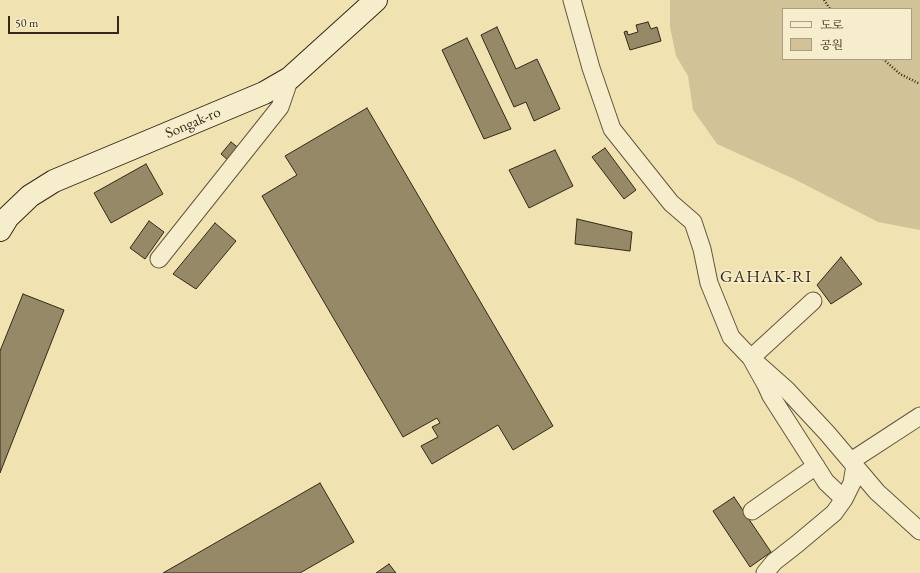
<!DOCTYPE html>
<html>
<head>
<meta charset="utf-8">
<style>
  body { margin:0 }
  #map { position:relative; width:920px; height:573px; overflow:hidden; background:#f1e3b1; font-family:"EB Garamond","Noto Serif KR",serif }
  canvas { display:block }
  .legend { position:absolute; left:782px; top:8px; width:130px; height:52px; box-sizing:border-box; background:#f6edcc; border:1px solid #a89e84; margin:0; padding:5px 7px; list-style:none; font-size:12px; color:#342818 }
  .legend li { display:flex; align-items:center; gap:8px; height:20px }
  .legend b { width:20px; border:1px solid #a89e84 }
  .scale { position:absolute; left:8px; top:16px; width:111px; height:18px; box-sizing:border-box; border:2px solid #342818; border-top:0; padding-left:5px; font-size:12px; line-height:14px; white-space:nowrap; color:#342818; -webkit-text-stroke:3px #f6edcc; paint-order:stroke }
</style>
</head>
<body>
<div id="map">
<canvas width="920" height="573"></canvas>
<ul class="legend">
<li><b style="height:5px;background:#f6edcc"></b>도로</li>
<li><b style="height:11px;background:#d1c397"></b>공원</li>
</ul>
<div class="scale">50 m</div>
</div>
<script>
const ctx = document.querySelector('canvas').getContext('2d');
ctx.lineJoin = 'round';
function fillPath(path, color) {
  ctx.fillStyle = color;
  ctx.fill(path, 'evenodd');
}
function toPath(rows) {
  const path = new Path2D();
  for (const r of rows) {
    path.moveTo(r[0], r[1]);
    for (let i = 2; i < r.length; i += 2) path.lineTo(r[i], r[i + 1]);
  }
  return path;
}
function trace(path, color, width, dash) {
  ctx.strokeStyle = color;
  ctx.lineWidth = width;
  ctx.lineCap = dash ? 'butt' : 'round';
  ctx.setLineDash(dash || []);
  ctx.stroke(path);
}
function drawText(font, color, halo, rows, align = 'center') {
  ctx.font = font + ' "EB Garamond",serif';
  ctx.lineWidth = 3;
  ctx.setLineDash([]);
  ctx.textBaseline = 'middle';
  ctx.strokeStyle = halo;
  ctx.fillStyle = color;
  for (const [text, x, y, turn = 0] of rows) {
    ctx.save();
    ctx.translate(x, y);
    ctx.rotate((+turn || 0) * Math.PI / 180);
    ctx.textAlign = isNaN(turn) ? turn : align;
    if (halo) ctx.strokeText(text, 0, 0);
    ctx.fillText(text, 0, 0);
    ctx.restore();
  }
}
const green = toPath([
  [670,0,920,0,920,230,878,222,794,179,717,144,693,110,688,76,676,56,670,27],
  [783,9,911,9,911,59,783,59]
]);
const building = toPath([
  [648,22,651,29,657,27,661,41,630,50,624,32,627,31,628,35,638,32,636,25,648,22],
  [497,27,516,69,537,59,560,109,534,121,526,102,514,107,481,35,497,27],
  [467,38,511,129,484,139,442,50,467,38],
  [367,108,553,426,513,450,498,425,432,464,421,446,438,437,432,427,440,423,437,418,403,437,262,196,297,175,285,156,367,108],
  [231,142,240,149,229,161,221,154,231,142],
  [605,148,636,190,624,199,592,157,605,148],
  [555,150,573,186,529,208,509,170,555,150],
  [146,164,163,194,111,223,94,193,146,164],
  [577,219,632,232,630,251,575,244,577,219],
  [149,221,164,232,145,259,130,248,149,221],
  [215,223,236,241,196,289,173,274,215,223],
  [841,257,862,284,831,304,817,285,841,257],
  [23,294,64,310,0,473,0,351,23,294],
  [320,483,354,542,300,573,163,573,320,483],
  [734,497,771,552,750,567,713,511,734,497],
  [389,564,396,573,376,573,389,564]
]);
const path = toPath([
  [824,0,830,9],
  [883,59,900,74,920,84]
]);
const street = toPath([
  [572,0,591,68,612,129,671,203,693,222,702,249,709,283,731,337,751,358,786,389,827,433,877,492,920,531],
  [159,259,280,107,290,78],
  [813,301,751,358,766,385,771,396,826,482,844,499],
  [851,461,920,416],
  [752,511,816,466],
  [765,573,774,562,797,544,834,513,844,499,852,483,855,465]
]);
const secondary = toPath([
  [0,230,8,217,30,196,54,181,264,93,290,78,376,0]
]);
const streetNames = [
  ["Songak-ro",193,123,-23]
];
const quarterNames = [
  ["GAHAK-RI",766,277]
];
fillPath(green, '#d1c397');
fillPath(building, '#968968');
trace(building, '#342818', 1);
trace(street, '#63573e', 19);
trace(secondary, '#342818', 24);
trace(path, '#342818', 2.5, [1, 2]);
trace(street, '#f6edcc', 17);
trace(secondary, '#f6edcc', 22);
drawText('15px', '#342818', '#f6edcc', streetNames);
ctx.letterSpacing = '1px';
drawText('17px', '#342818', '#f6edcc', quarterNames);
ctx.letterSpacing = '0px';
</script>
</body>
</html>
